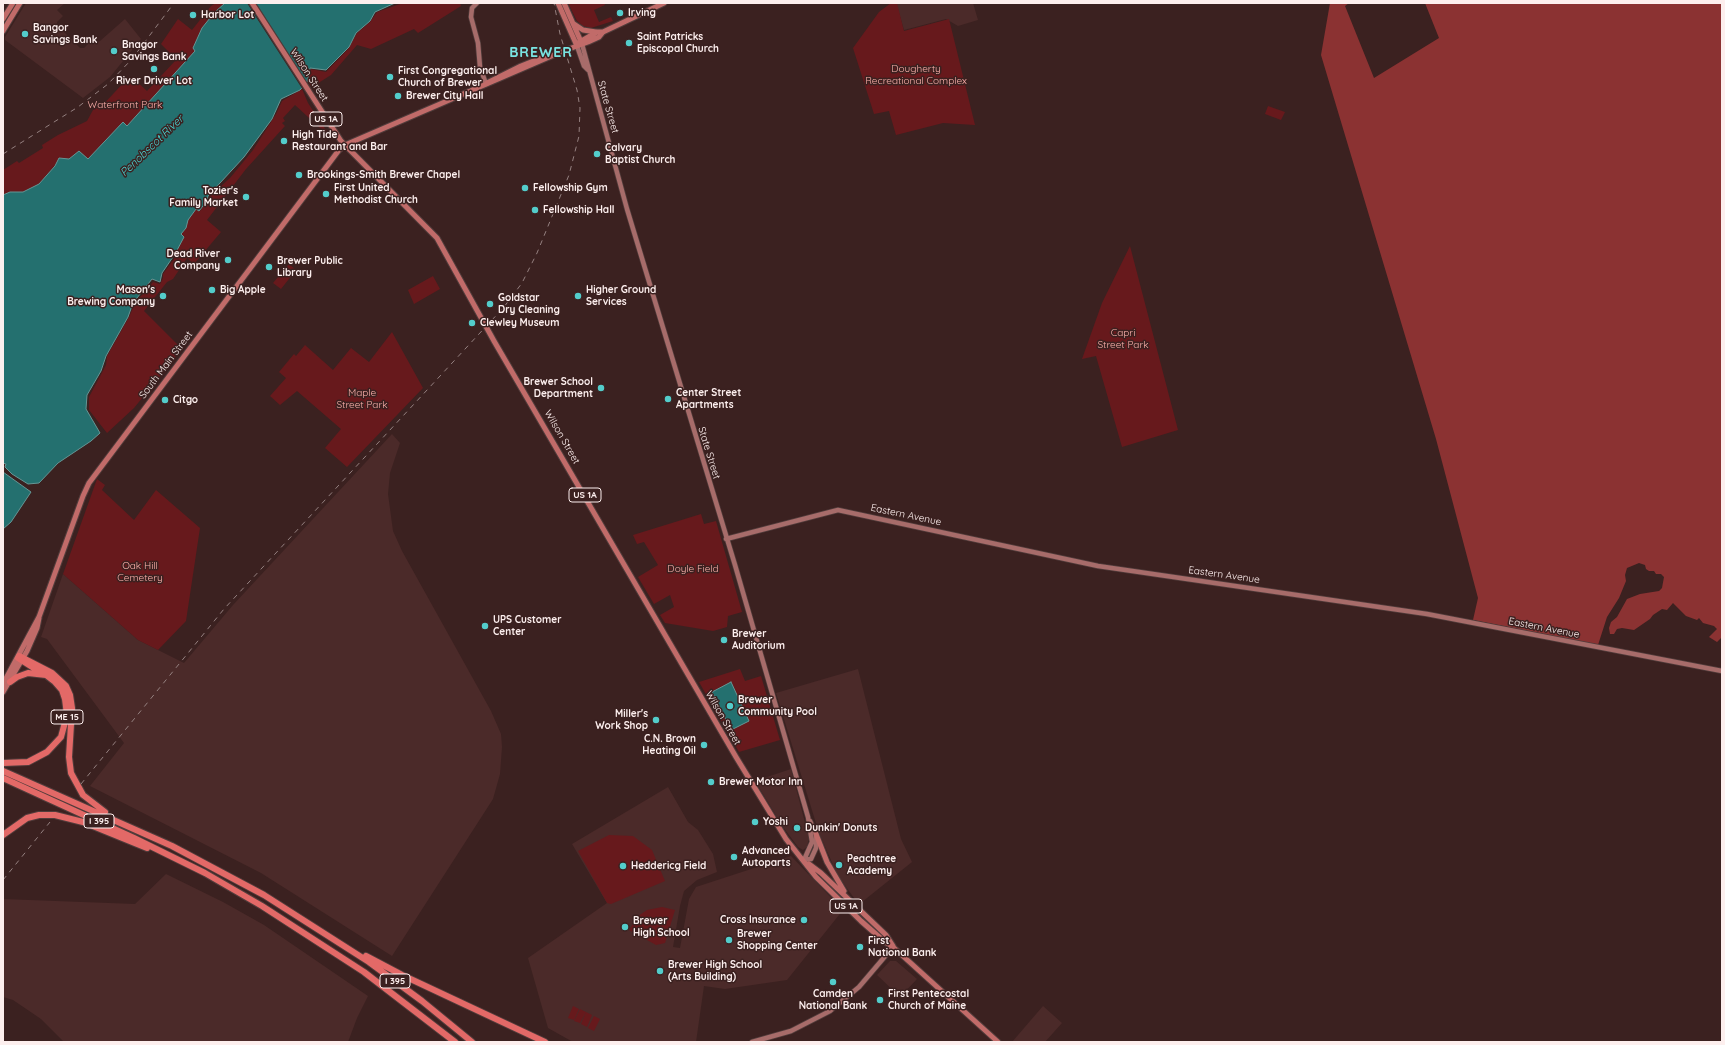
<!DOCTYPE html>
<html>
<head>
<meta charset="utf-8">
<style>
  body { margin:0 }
  #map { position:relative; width:1725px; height:1045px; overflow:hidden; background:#3b2120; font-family:Quicksand,sans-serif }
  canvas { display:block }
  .frame { position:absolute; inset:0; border:4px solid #fdefee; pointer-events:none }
</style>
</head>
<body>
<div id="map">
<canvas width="1725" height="1045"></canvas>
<div class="frame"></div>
</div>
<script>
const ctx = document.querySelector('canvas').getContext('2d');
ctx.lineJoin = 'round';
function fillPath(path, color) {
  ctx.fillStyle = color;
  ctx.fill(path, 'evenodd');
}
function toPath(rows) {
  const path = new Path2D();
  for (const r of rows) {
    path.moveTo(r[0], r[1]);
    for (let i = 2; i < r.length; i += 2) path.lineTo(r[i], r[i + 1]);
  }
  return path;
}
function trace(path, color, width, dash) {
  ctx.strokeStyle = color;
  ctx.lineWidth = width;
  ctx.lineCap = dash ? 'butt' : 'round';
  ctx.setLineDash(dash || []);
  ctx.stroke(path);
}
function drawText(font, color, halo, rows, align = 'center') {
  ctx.font = font + ' Quicksand,sans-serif';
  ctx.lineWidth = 3;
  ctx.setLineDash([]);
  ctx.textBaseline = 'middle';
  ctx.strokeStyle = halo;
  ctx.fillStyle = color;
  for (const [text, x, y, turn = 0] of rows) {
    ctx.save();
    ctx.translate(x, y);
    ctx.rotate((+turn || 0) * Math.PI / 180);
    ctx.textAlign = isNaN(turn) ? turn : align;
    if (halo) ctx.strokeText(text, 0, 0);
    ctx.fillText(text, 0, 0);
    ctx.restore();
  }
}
const built = toPath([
  [26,3,65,3,57,10,63,16,57,22,57,25,80,48,84,48,90,42,95,43,100,41,125,19,141,39,110,77,83,98,5,40,5,37],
  [896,3,973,3,978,20,958,26,946,19,904,30],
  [392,434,400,443,390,473,388,494,393,531,402,551,491,711,501,734,502,747,500,774,493,799,392,956,261,873,90,786,124,743,47,639,41,637,63,574,138,640,184,663,233,605],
  [858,669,901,839,912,862,862,902,857,902,838,876,819,833,776,693],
  [791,769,809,838,807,847,803,850,798,847,783,827,755,781],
  [668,787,688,822,698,830,713,854,717,872,697,880,684,891,680,906,673,947,680,948,689,899,696,887,791,856,843,910,787,980,725,989,704,986,696,1042,573,1042,548,1028,528,958,607,903,572,844],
  [166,874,223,902,264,925,368,996,357,1018,348,1042,64,1042,41,1019,13,1000,3,997,3,899,135,904],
  [890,961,896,961,917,979,900,997,877,975],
  [1043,1006,1062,1023,1045,1042,1012,1042]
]);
const green = toPath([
  [216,3,225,3,214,13,202,28,193,48,196,51,127,126,123,122,88,159,71,157,67,160,61,158,39,184,23,192,10,192,3,195,3,170,17,161,19,163,43,148,42,145,58,135,87,121,93,110,96,108,99,109,128,78,132,77,147,91,175,61,174,57,161,44,178,19,192,30,211,6],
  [403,3,460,3,461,6,418,33,414,29,371,49,357,45,331,75,312,87,308,82,311,69,326,72,348,49,357,33,370,22,377,12],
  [568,3,604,3,605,5,594,10,599,22,611,17,613,21,591,28,583,26,577,21],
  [891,3,897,3,904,31,949,19,975,125,943,123,896,135,889,111,874,114,853,48,879,12],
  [302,89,308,103,332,139,295,105,283,118,285,121,282,123,285,126,246,169,207,220,221,232,194,264,187,258,173,279,167,282,144,311,182,349,134,408,107,433,89,410,89,397,106,365,107,356,129,317,135,303,153,282,160,284,163,278,163,274,174,259,183,237,181,234,186,228,188,220,196,209,200,211,211,195,230,178,253,150,276,114,282,101],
  [1268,106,1285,112,1281,120,1265,114],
  [1130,246,1178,430,1122,447,1096,356,1082,359,1102,303],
  [289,264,296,270,281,289,273,283],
  [433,276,440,289,414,304,408,290],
  [392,332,423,388,347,467,325,448,341,429,297,391,280,405,270,396,286,378,279,372,294,354,296,356,305,345,333,370,351,348,369,362],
  [97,479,105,485,102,490,134,520,156,490,200,528,186,621,158,650,138,640,63,574],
  [701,514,704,524,716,521,742,612,728,616,727,627,713,631,665,623,660,615,674,607,670,595,654,604,638,577,658,565,644,542,637,544,633,535],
  [740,669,745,681,761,676,780,740,739,752,699,682],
  [609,835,633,836,652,850,665,881,611,904,607,903,578,851],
  [662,907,675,910,665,943,656,945,629,930,638,916,647,910],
  [573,1006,579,1009,574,1020,568,1018],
  [580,1009,586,1012,580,1023,574,1021],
  [586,1012,592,1015,587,1027,581,1024],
  [594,1016,600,1019,594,1031,588,1028]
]);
const forest = toPath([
  [1330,3,1349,3,1345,6,1374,78,1439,38,1425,3,1722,3,1722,637,1717,642,1709,637,1717,629,1714,626,1703,623,1699,618,1697,620,1686,616,1673,603,1667,610,1662,609,1653,615,1650,619,1634,630,1622,628,1617,629,1614,634,1610,634,1609,628,1611,622,1617,617,1627,599,1640,594,1659,591,1662,588,1664,577,1661,574,1656,574,1654,571,1649,571,1646,569,1645,565,1639,563,1627,568,1625,575,1626,581,1619,598,1607,617,1598,645,1473,620,1478,598,1436,439,1321,55]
]);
const water = toPath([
  [225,3,395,3,375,12,370,21,356,33,349,47,326,70,310,68,307,82,300,90,281,99,272,119,244,157,208,196,207,201,199,211,196,209,188,220,186,228,181,234,184,237,175,254,162,273,160,282,152,279,133,303,128,317,106,356,101,371,87,395,86,409,100,433,91,441,58,463,39,483,28,484,12,474,5,467,6,464,3,463,3,195,10,192,23,192,39,184,55,166,59,158,69,159,79,151,88,159,123,122,127,126,195,51,193,48,202,28,214,13,225,3],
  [3,472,31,492,11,522,3,529,3,472],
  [731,682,749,721,731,730,712,692,731,682]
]);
const pier = toPath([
  [247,3,256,3,308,84,303,90]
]);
const secondary = toPath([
  [477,3,472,8,471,17,478,43,480,67,486,84],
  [582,44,627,209,735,565,808,817,812,842,804,860],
  [577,46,584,66,588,70],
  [726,539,838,510,1098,566,1427,614,1722,671],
  [804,860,811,859,816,848,816,834,810,821],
  [752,1042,791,1031,830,1011,859,987,893,947]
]);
const primary = toPath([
  [252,3,341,141,437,238,494,341,736,757,786,839,816,877,861,921,885,942,893,947,998,1042],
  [558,3,577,46],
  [564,3,582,44],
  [3,19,13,3],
  [574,24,583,30,596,32],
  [3,31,20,3],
  [578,43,597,32,603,32],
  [566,50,588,42,599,37,603,32,664,3],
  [487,83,521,66,541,58,549,57],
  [3,684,39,617,83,496,89,483,339,150,345,145,563,51],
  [3,692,27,651,37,628,39,618],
  [816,834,827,862,844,891],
  [809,864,821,873,886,935,893,946]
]);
const highway = toPath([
  [19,656,52,673,66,686,70,695,72,708,69,757,71,773,83,795,105,812],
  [18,658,40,672],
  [3,763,28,762,47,752,61,737,67,715,65,699,62,690,55,682,46,675,28,673,17,677,10,682],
  [3,771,172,846,264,895,369,962,422,1001,472,1042],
  [3,778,134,838,205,873,262,906,364,972,455,1042],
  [3,835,27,818,39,815,55,815,83,822,147,848],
  [366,956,402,975,545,1042]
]);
const rail = toPath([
  [3,154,78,107,108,84,132,59,174,3],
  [81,784,224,609,504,307,522,283,537,253,569,175,579,136,580,108,577,90,560,34,554,3],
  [3,880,50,822]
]);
const primaryBridge = toPath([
  [563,51,566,50]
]);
const markers = [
  [620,13,4,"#53cdcb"],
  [193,15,4,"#53cdcb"],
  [25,34,4,"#53cdcb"],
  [629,43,4,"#53cdcb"],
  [114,51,4,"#53cdcb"],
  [154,69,4,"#53cdcb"],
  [390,77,4,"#53cdcb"],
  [398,96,4,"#53cdcb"],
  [284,141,4,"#53cdcb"],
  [597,154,4,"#53cdcb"],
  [299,175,4,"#53cdcb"],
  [525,188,4,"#53cdcb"],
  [326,194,4,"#53cdcb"],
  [246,197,4,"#53cdcb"],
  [535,210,4,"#53cdcb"],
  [228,260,4,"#53cdcb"],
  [269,267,4,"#53cdcb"],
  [212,290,4,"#53cdcb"],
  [163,296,4,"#53cdcb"],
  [578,296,4,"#53cdcb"],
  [490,304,4,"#53cdcb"],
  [472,323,4,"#53cdcb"],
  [601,388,4,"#53cdcb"],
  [668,399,4,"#53cdcb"],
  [165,400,4,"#53cdcb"],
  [485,626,4,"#53cdcb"],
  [724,640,4,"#53cdcb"],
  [730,706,4,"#53cdcb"],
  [656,720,4,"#53cdcb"],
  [704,745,4,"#53cdcb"],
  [711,782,4,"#53cdcb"],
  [755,822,4,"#53cdcb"],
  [797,828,4,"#53cdcb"],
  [734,857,4,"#53cdcb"],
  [839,865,4,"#53cdcb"],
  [623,866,4,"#53cdcb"],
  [804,920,4,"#53cdcb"],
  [625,927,4,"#53cdcb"],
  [729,940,4,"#53cdcb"],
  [860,947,4,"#53cdcb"],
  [660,971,4,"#53cdcb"],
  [833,982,4,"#53cdcb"],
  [880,1000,4,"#53cdcb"]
];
const shields = [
  [326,119,32],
  [585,495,32],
  [67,717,32],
  [99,821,30],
  [846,906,32],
  [395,981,30]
];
const shieldNames = [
  ["US 1A",326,119],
  ["US 1A",585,495],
  ["ME 15",67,717],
  ["I 395",99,821],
  ["US 1A",846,906],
  ["I 395",395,981]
];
const poiNames = [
  ["Irving",628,13],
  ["Harbor Lot",201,15],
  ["Bangor",33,28],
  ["Savings Bank",33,40],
  ["Saint Patricks",637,37],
  ["Episcopal Church",637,49],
  ["Bnagor",122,45],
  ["Savings Bank",122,57],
  ["First Congregational",398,71],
  ["Church of Brewer",398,83],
  ["River Driver Lot",154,81,"center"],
  ["Brewer City Hall",406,96],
  ["High Tide",292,135],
  ["Restaurant and Bar",292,147],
  ["Calvary",605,148],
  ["Baptist Church",605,160],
  ["Brookings-Smith Brewer Chapel",307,175],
  ["First United",334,188],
  ["Methodist Church",334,200],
  ["Fellowship Gym",533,188],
  ["Tozier's",238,191,"right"],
  ["Family Market",238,203,"right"],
  ["Fellowship Hall",543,210],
  ["Dead River",220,254,"right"],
  ["Company",220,266,"right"],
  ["Brewer Public",277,261],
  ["Library",277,273],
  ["Mason's",155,290,"right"],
  ["Brewing Company",155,302,"right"],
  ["Big Apple",220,290],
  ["Higher Ground",586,290],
  ["Services",586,302],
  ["Goldstar",498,298],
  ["Dry Cleaning",498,310],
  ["Clewley Museum",480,323],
  ["Brewer School",593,382,"right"],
  ["Department",593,394,"right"],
  ["Center Street",676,393],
  ["Apartments",676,405],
  ["Citgo",173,400],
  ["UPS Customer",493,620],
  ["Center",493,632],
  ["Brewer",732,634],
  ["Auditorium",732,646],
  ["Brewer",738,700],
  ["Community Pool",738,712],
  ["Miller's",648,714,"right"],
  ["Work Shop",648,726,"right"],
  ["C.N. Brown",696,739,"right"],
  ["Heating Oil",696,751,"right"],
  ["Brewer Motor Inn",719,782],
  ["Yoshi",763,822],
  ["Dunkin' Donuts",805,828],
  ["Advanced",742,851],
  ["Autoparts",742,863],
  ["Peachtree",847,859],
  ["Academy",847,871],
  ["Heddericg Field",631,866],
  ["Cross Insurance",796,920,"right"],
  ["Brewer",633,921],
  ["High School",633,933],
  ["Brewer",737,934],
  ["Shopping Center",737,946],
  ["First",868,941],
  ["National Bank",868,953],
  ["Brewer High School",668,965],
  ["(Arts Building)",668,977],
  ["Camden",833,994,"center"],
  ["National Bank",833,1006,"center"],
  ["First Pentecostal",888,994],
  ["Church of Maine",888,1006]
];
const parkNames = [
  ["Dougherty",916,69],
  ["Recreational Complex",916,81],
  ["Waterfront Park",125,105],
  ["Capri",1123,333],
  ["Street Park",1123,345],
  ["Maple",362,393],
  ["Street Park",362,405],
  ["Oak Hill",140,566],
  ["Cemetery",140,578],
  ["Doyle Field",693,569]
];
const streetNames = [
  ["Wilson Street",309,75,57],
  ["State Street",608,107,74],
  ["South Main Street",166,365,-53],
  ["Wilson Street",562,437,60],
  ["State Street",709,453,73],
  ["Eastern Avenue",906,515,12],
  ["Eastern Avenue",1224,575,8],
  ["Eastern Avenue",1544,628,11],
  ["Wilson Street",723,718,60]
];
const waterNames = [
  ["Penobscot River",152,146,-44]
];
const districtNames = [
  ["BREWER",541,53]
];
fillPath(built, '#4b2a29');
fillPath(green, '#67191c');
fillPath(forest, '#8b3232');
fillPath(water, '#24706f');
trace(water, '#659695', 1);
fillPath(pier, '#3b2120');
trace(secondary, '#513c3b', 6);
trace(primary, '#513c3b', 7);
trace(highway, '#513c3b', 8);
trace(secondary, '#a76c6a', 4.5);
trace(primary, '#c16b69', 5);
trace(highway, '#e36967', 6);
trace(rail, '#958180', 1, [5, 5]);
trace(primaryBridge, '#513c3b', 7, []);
trace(primaryBridge, '#c16b69', 5);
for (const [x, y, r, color] of markers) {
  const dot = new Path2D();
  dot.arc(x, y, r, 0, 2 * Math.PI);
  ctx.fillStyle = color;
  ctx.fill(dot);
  trace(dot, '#3b2120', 1.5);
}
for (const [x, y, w] of shields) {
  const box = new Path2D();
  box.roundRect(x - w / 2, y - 7, w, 14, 3);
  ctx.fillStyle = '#3b2120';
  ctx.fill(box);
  trace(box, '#fdefee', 1);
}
drawText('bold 9px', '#fdefee', null, shieldNames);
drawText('bold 10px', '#fdefee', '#3b2120', poiNames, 'left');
drawText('10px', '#fcafaa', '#3b2120', parkNames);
drawText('10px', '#fdefee', '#3b2120', streetNames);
drawText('italic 11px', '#49dbd9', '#3b2120', waterNames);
ctx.letterSpacing = '1px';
drawText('bold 14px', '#79e4e2', '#3b2120', districtNames);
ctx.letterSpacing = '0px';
</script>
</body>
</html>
